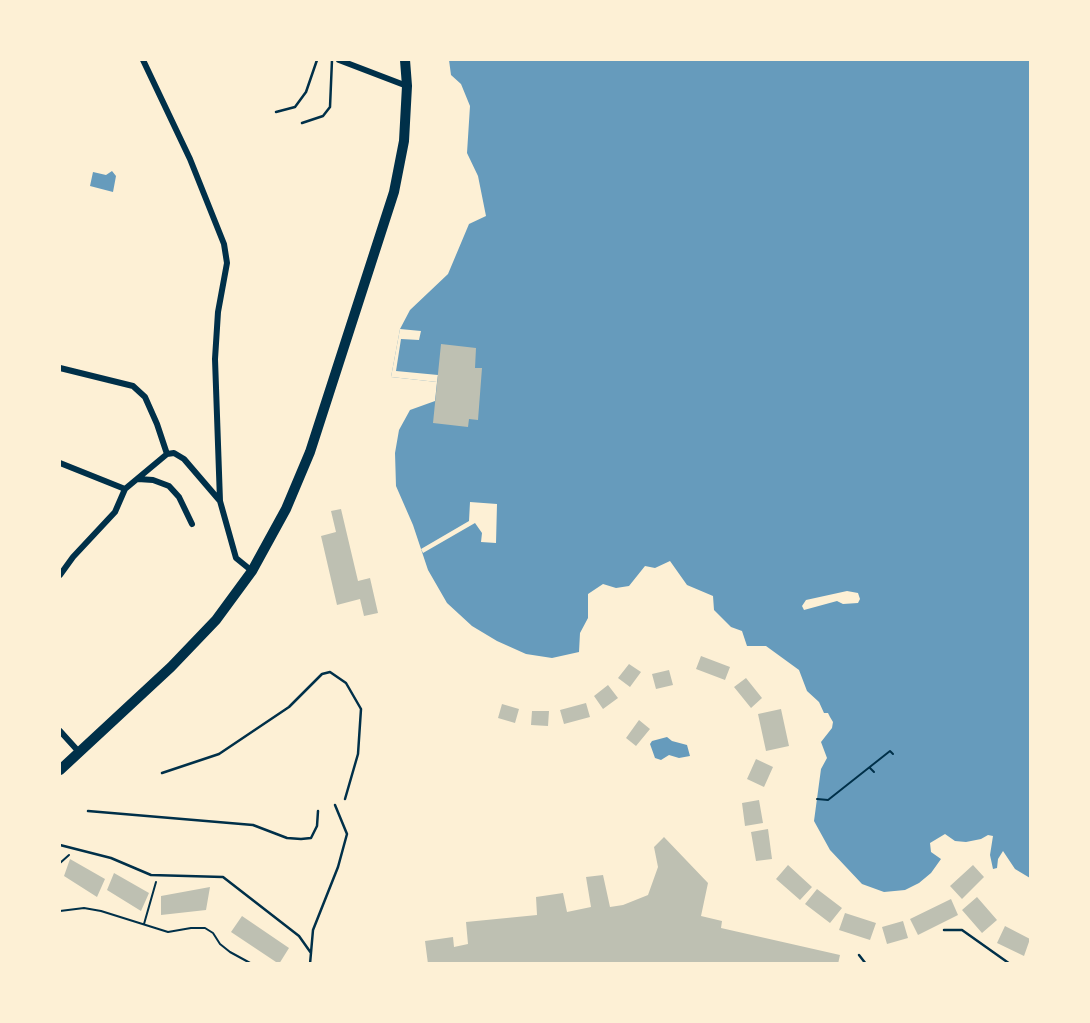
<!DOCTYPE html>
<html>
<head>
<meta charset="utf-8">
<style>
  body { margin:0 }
  #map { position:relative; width:1090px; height:1023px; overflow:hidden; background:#fdf0d5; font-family:"Work Sans",sans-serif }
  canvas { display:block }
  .frame { position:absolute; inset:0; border:61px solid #fdf0d5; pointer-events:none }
</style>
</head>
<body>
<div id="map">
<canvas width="1090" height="1023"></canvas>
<div class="frame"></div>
</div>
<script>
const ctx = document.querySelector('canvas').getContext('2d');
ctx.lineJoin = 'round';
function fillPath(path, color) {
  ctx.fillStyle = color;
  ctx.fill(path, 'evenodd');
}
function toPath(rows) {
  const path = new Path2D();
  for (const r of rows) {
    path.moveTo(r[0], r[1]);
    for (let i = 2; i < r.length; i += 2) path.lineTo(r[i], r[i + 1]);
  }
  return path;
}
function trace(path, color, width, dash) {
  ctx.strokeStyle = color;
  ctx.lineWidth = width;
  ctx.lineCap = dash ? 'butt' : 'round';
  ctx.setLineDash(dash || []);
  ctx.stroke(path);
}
const water = toPath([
  [449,60,1030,60,1030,878,1015,869,1003,851,998,859,997,868,993,869,990,855,993,836,988,835,981,839,966,842,955,841,945,834,930,843,931,852,941,859,931,873,919,883,905,890,884,892,862,884,830,850,814,821,821,769,827,758,821,742,832,728,833,722,830,717,828,713,824,713,819,702,807,691,799,670,766,646,747,646,742,631,731,627,714,610,713,596,687,585,670,561,655,568,645,566,629,586,616,588,603,584,588,594,588,618,580,633,579,652,552,658,526,654,497,641,472,626,447,603,428,570,413,525,396,486,395,453,399,430,410,410,435,401,437,382,391,377,400,329,410,310,448,274,469,224,486,216,478,176,467,153,470,106,461,84,451,75],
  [847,591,858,593,860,599,858,603,843,604,837,601,804,610,802,606,806,600],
  [112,171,116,176,113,192,90,186,93,172,106,175],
  [667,737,672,741,687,745,690,756,679,758,669,755,661,760,655,758,650,744,652,741]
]);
const pier = toPath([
  [400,329,421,331,419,340,401,339,396,371,438,375,437,382,391,377],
  [470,502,497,504,496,543,481,542,482,533,475,523,423,553,421,549,469,521]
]);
const building = toPath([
  [441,344,476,348,475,368,482,368,478,420,469,419,468,427,433,423],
  [341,509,358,581,370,578,378,613,364,616,360,599,337,605,321,536,336,532,331,511],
  [701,656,730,667,725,680,696,669],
  [629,664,641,672,630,687,618,678],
  [669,670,673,685,656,689,652,674],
  [746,678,762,698,751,708,734,687],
  [608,685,618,698,603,709,594,696],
  [586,703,590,717,564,724,560,710],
  [502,704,519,709,515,723,498,718],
  [781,709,789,746,766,751,758,714],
  [532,711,549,711,548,726,531,725],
  [639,720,650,729,636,746,626,738],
  [756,759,773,767,764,787,747,779],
  [759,800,763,823,745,826,742,803],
  [768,829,772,859,756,861,751,832],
  [664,837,708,883,701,916,722,921,721,928,840,955,838,964,428,964,425,941,453,937,454,947,468,944,466,922,537,915,536,897,563,893,567,912,591,907,586,877,603,875,610,907,623,905,648,895,658,867,654,847],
  [70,859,105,879,97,897,64,876],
  [788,865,812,887,800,900,776,879],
  [973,865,984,877,962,899,950,886],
  [114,873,149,893,141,911,107,890],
  [210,887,206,910,161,915,161,896],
  [817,889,842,908,830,923,805,904],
  [977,897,997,920,982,933,962,910],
  [951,899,958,915,918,935,910,919],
  [845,913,876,923,870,940,839,930],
  [242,916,289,948,279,964,231,932],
  [903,921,908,938,887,944,882,927],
  [1005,926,1030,939,1024,956,997,943]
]);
const path = toPath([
  [870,768,874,772],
  [817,799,828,800,890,751,893,754],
  [60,863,69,855],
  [60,911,84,908,101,911,168,932,191,928,205,928,213,933,220,944,230,952,252,964],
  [144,924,156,882]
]);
const service = toPath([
  [276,112,295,107,306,92,317,60],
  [302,123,323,116,330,107,332,60],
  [162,773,219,754,289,707,322,674,330,672,346,683,361,709,358,754,345,799],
  [88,811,253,825,287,838,301,839,311,838,317,826,318,811],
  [60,845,111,858,151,875,223,877,299,936,311,953],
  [944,930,962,930,1010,964],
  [859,955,866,964],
  [310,964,313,930,338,867,347,834,335,805]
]);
const minor = toPath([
  [143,60,190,159,224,244,227,263,218,312,215,359,220,501],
  [339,60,407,86],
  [60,368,133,386,145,397,157,424,167,454],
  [60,463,125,489,115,512,73,557,60,575],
  [138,479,153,480,169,486,179,497,192,524],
  [125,489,167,454,174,453,184,459,220,501,236,558,252,571],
  [60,731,79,752]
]);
const primary = toPath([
  [60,770,171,667,216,620,252,571,286,509,310,452,394,192,404,141,407,86,405,60]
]);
fillPath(water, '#669bbc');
fillPath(pier, '#fdf0d5');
fillPath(building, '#bec0b2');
trace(path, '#003049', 2);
trace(service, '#003049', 2.5);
trace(minor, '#003049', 6);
trace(primary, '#003049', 10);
</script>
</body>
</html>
